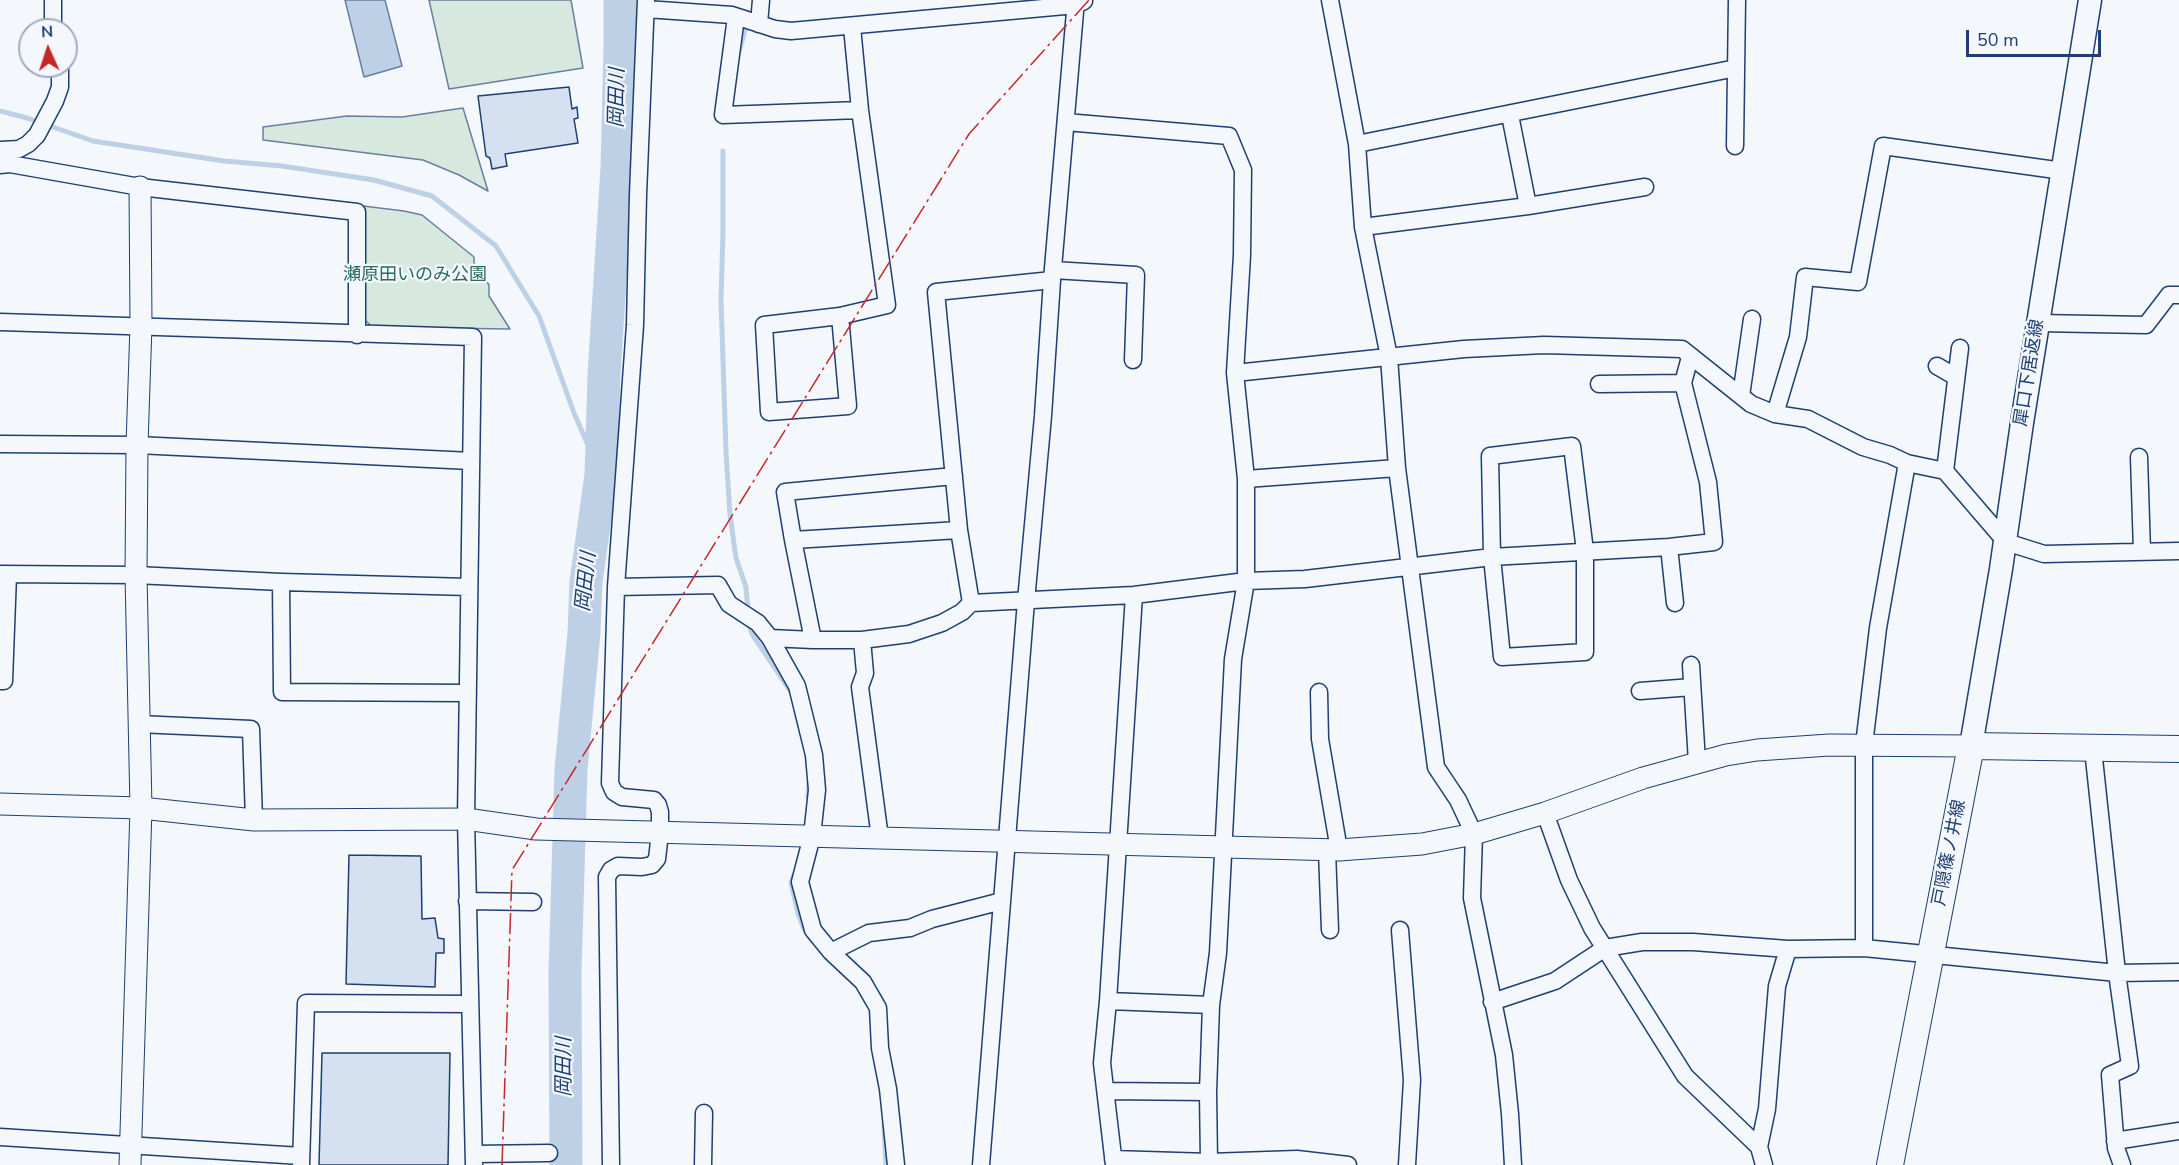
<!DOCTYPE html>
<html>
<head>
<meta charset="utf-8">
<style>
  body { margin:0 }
  #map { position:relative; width:2179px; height:1165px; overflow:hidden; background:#f4f7fb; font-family:"Nunito Sans",sans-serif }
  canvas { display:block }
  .north { position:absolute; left:18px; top:18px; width:60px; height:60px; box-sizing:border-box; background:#f4f7fb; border:2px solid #9eadc5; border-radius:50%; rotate:357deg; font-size:16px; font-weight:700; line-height:24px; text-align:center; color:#1d3f73 }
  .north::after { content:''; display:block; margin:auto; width:21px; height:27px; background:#c62828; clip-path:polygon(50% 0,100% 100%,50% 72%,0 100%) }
  .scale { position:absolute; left:1966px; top:30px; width:135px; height:27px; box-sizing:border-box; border:3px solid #1d3f73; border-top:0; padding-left:8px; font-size:18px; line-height:21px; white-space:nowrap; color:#1d3f73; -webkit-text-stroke:4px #f4f7fb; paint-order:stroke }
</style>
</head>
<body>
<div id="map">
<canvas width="2179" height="1165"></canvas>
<div class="north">N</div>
<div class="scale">50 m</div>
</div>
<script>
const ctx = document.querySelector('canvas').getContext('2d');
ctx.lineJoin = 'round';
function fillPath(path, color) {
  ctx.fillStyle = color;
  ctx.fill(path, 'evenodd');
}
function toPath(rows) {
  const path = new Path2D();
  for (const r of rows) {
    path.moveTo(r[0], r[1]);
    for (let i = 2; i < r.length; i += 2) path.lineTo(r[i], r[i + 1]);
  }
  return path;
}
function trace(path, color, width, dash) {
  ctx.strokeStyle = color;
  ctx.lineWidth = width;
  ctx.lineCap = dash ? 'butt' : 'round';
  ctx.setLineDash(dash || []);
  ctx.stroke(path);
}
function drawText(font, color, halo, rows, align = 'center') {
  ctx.font = font + ' "Nunito Sans","Noto Sans JP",sans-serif';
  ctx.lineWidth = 4.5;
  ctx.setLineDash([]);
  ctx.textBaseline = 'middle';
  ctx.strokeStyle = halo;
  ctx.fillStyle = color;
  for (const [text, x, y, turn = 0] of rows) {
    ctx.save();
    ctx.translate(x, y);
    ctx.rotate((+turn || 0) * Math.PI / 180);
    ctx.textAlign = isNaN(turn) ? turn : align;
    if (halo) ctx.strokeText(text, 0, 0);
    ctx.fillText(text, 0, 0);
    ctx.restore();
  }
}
const green = toPath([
  [429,0,571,0,583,68,449,89,429,0],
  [463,108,488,191,459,175,423,160,263,140,263,127,347,116,402,117,463,108],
  [363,206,404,211,422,215,474,257,474,263,489,285,489,296,510,329,372,327,364,319,363,206]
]);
const water = toPath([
  [345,0,385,0,402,66,364,77,345,0]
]);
const stream = toPath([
  [739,52,745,30],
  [0,111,27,118,93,141,224,161,282,166,374,180,432,196,496,246,539,316,574,413,601,475],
  [723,151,723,232,721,299,726,452,730,515,736,558,746,587,748,611],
  [750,628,752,634,791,692],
  [808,797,809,782],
  [794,875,791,883,798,913,804,929,808,934],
  [884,1125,886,1165]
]);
const river = toPath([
  [566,1165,565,973,571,769,584,633,586,582,601,475,604,375,617,168,620,46,620,0]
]);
const building = toPath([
  [569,87,572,109,577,107,578,118,574,119,578,143,505,154,507,166,492,169,490,158,486,156,478,96,569,87],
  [349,855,421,856,422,919,435,918,438,938,444,939,444,953,436,953,435,987,346,984,349,855],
  [322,1053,450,1053,448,1165,319,1165,322,1053]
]);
const minor = toPath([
  [53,0,53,30],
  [1330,0,1357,144,1363,227,1389,357,1397,468,1436,767,1458,800,1474,834,1472,898,1504,1055,1510,1114,1513,1165],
  [646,9,732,15,775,29,791,31,1076,5,1084,1],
  [736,17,723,115,860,110],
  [759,24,761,0],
  [1510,115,1528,206],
  [1066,122,1229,136,1243,170,1242,255,1235,373,1246,479,1246,581,1233,659,1218,953,1211,1005,1208,1092,1209,1162,1113,1159],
  [1357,144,1736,68],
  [1735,146,1737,0],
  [0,150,19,149,28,144,37,135,55,101,60,87,60,66],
  [0,165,10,164,140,187,357,212,357,335],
  [1363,227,1528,206,1645,187],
  [1053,270,1136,275,1133,360],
  [1052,280,936,292,959,530,971,603,1134,595,1246,581,1305,579,1492,557,1669,547,1714,542,1708,482,1683,383,1690,357],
  [840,316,848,406,769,412,764,325,840,316,887,305,860,110,852,27],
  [0,322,473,337,466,819,474,1165],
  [2038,323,2146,325,2169,295,2179,295],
  [1937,366,1956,377],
  [1235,373,1464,349,1544,345,1682,349,1751,404,1775,414,1808,419,1863,447,1890,455,1907,463,1945,471,2006,542,2044,554,2179,551],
  [1599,384,1683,383],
  [1741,396,1752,319],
  [1775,414,1798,337,1805,277,1858,282,1883,146,2063,171],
  [0,444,137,445,471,461],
  [1572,446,1585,551,1585,652,1502,657,1492,557,1490,456,1572,446],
  [2139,457,2142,552],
  [1945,471,1960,348],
  [954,476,785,492,793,540,959,530],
  [1246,479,1397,468],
  [793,540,813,640,862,640,909,634,942,623,962,612,971,603],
  [1669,547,1675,603],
  [0,574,136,575,281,582,469,587],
  [281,582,282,692,468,693],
  [616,587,718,585,729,604,758,623,770,638,797,686,814,755,817,790,812,836,800,882,813,930,831,952,863,982,878,1008,880,1048,888,1089,896,1165],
  [770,638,813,640],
  [862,640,865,673,860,687,880,838],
  [1691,665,1697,762],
  [0,681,4,681,8,575],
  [1640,691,1692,687],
  [1319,692,1320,739,1339,850],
  [138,724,251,729,254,820],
  [2093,749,2117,973,2130,1066,2110,1075,2116,1148,2122,1165],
  [1545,813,1569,880,1592,928,1685,1076,1759,1147],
  [1327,851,1330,930],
  [467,901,533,902],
  [1400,930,1412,1080,1407,1165],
  [1864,948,1864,745,1878,628,1907,463],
  [831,952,869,933,910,928,932,919,1002,901],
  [1108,1001,1211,1005],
  [1492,1002,1555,981,1605,948,1642,942,1693,942,1788,949,1864,948,2117,973,2179,972],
  [1106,1091,1208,1092],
  [0,1137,301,1156],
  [2115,1141,2179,1131],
  [474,1154,549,1153],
  [1209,1162,1297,1159,1348,1165],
  [301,1165,306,1003,470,1004],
  [611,1165,607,877,611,870,618,866,642,867,652,865,657,859,660,833,660,812,658,805,654,800,622,797,614,792,610,783,616,587,635,325,638,195,646,0],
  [703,1165,704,1113],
  [981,1165,1026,601,1043,416,1052,280,1076,0],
  [1114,1165,1102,1063,1108,1001,1134,595],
  [1764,1165,1759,1147,1767,1109,1777,986,1788,949]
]);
const tertiary = toPath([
  [0,804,141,808,254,820,466,819,536,829,1339,850,1422,844,1474,834,1545,813,1643,778,1726,755,1757,750,1829,745,1971,746],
  [130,1165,141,808,136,575,137,445,141,325,140,187]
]);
const secondary = toPath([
  [1971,746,2001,569,2022,423,2090,0]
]);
const primary = toPath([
  [1890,1165,1971,746,2179,749]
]);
const power = toPath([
  [502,1165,512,870,969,134,1089,0]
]);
const parkNames = [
  ["瀬原田いのみ公園",415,276]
];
const streetNames = [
  ["犀口下居返線",2030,373,-81],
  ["戸隠篠ノ井線",1950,853,-79]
];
const waterNames = [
  ["岡田川",618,98,-89],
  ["岡田川",587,582,-84],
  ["岡田川",565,1067,-90]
];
fillPath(green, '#d7e8df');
trace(green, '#687fa3', 1.5);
fillPath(water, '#bed0e5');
trace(water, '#687fa3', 1.5);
trace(stream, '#bed0e5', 5);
trace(river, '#bed0e5', 33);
fillPath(building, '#d5e0f0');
trace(building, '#1d3f73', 1.5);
trace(minor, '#1d3f73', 19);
trace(tertiary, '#1d3f73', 23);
trace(secondary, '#1d3f73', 25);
trace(primary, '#1d3f73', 28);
trace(minor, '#f4f7fb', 16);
trace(tertiary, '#f4f7fb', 21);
trace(secondary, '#f4f7fb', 22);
trace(primary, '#f4f7fb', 26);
trace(power, '#c62828', 1.5, [21, 4.5, 3, 4.5]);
drawText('18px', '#2c6c60', '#f4f7fb', parkNames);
drawText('18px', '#1d3f73', '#f4f7fb', streetNames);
drawText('italic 20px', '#1d3f73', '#f4f7fb', waterNames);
</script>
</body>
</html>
